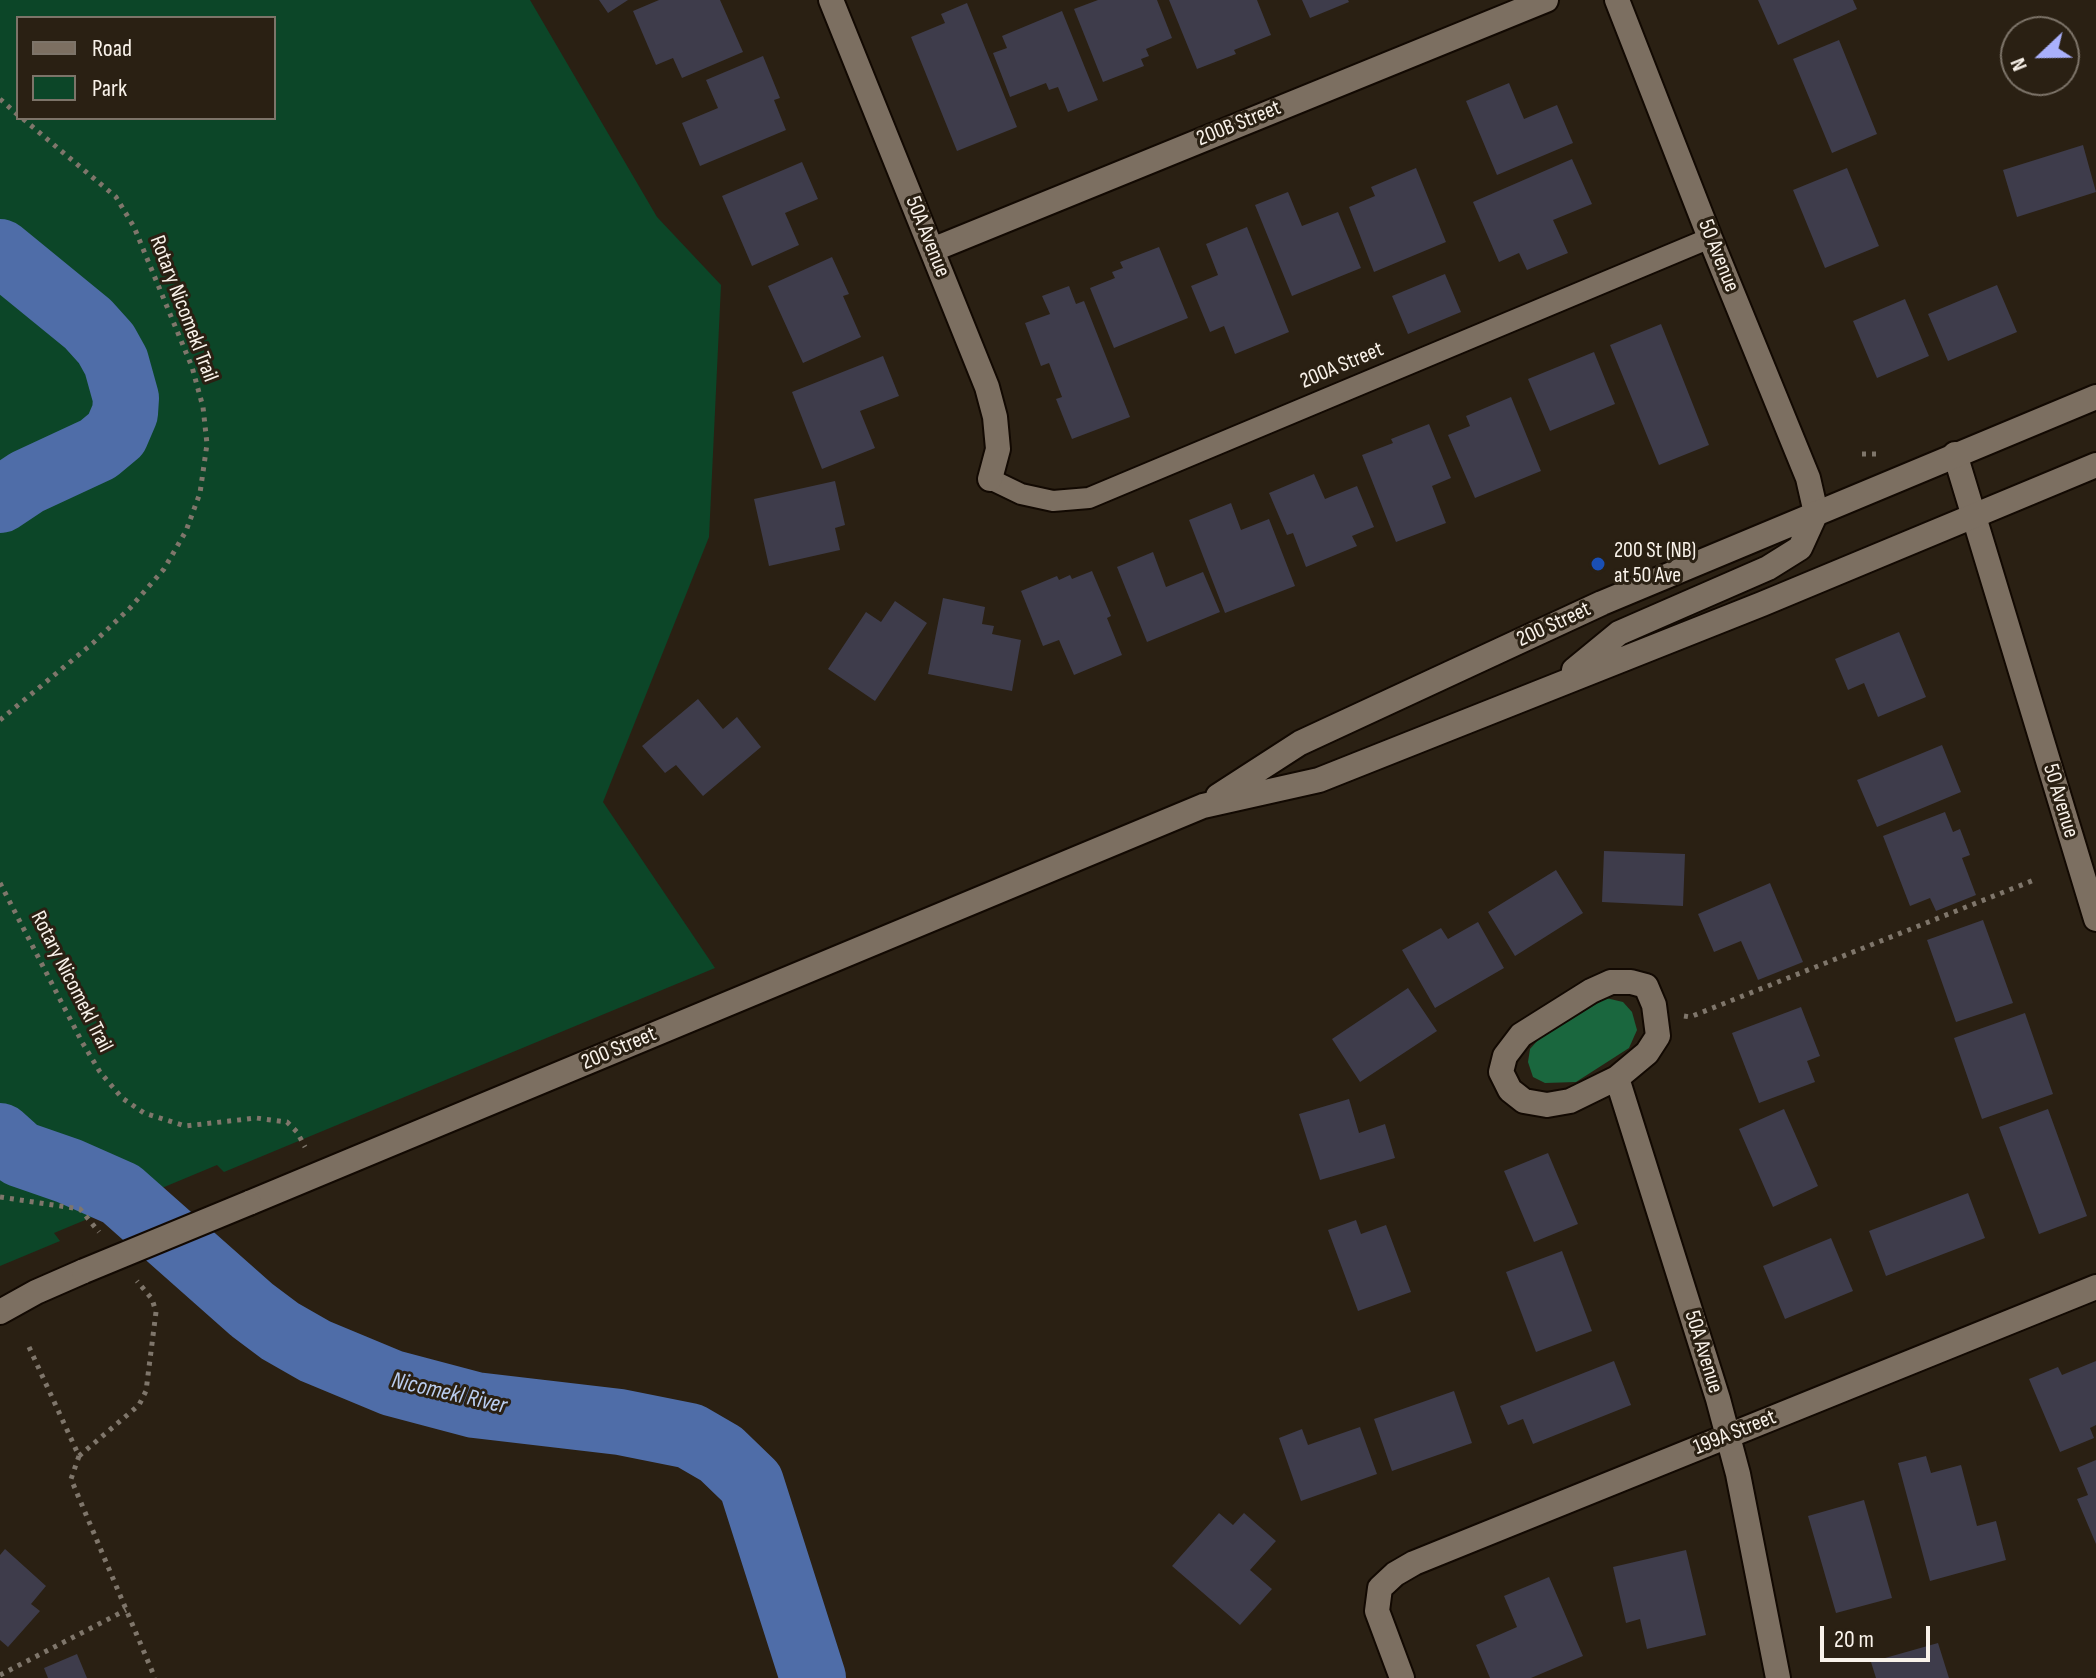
<!DOCTYPE html>
<html>
<head>
<meta charset="utf-8">
<style>
  body { margin:0 }
  #map { position:relative; width:2096px; height:1678px; overflow:hidden; background:#2a2013; font-family:"Sofia Sans Condensed",sans-serif }
  canvas { display:block }
  .legend { position:absolute; left:16px; top:16px; width:260px; height:104px; box-sizing:border-box; background:#2a2013; border:2px solid #7d7469; margin:0; padding:10px 14px; list-style:none; font-size:24px; color:#f9f2ea }
  .legend li { display:flex; align-items:center; gap:16px; height:40px }
  .legend b { width:40px; border:2px solid #7d7469 }
  .north { position:absolute; left:2000px; top:16px; width:80px; height:80px; box-sizing:border-box; background:#2a2013; border:2px solid #7d7469; border-radius:50%; rotate:248deg; font-size:22px; font-weight:700; line-height:32px; text-align:center; color:#f9f2ea }
  .north::after { content:''; display:block; margin:auto; width:28px; height:36px; background:#a9b0fc; clip-path:polygon(50% 0,100% 100%,50% 72%,0 100%) }
  .scale { position:absolute; left:1820px; top:1626px; width:110px; height:36px; box-sizing:border-box; border:4px solid #f9f2ea; border-top:0; padding-left:10px; font-size:24px; line-height:28px; white-space:nowrap; color:#f9f2ea; -webkit-text-stroke:6px #2a2013; paint-order:stroke }
</style>
</head>
<body>
<div id="map">
<canvas width="2096" height="1678"></canvas>
<ul class="legend">
<li><b style="height:10px;background:#7c6f61"></b>Road</li>
<li><b style="height:22px;background:#0c4628"></b>Park</li>
</ul>
<div class="north">N</div>
<div class="scale">20 m</div>
</div>
<script>
const ctx = document.querySelector('canvas').getContext('2d');
ctx.lineJoin = 'round';
function fillPath(path, color) {
  ctx.fillStyle = color;
  ctx.fill(path, 'evenodd');
}
function toPath(rows) {
  const path = new Path2D();
  for (const r of rows) {
    path.moveTo(r[0], r[1]);
    for (let i = 2; i < r.length; i += 2) path.lineTo(r[i], r[i + 1]);
  }
  return path;
}
function trace(path, color, width, dash) {
  ctx.strokeStyle = color;
  ctx.lineWidth = width;
  ctx.lineCap = dash ? 'butt' : 'round';
  ctx.setLineDash(dash || []);
  ctx.stroke(path);
}
function drawText(font, color, halo, rows, align = 'center') {
  ctx.font = font + ' "Sofia Sans Condensed",sans-serif';
  ctx.lineWidth = 6;
  ctx.setLineDash([]);
  ctx.textBaseline = 'middle';
  ctx.strokeStyle = halo;
  ctx.fillStyle = color;
  for (const [text, x, y, turn = 0] of rows) {
    ctx.save();
    ctx.translate(x, y);
    ctx.rotate((+turn || 0) * Math.PI / 180);
    ctx.textAlign = isNaN(turn) ? turn : align;
    if (halo) ctx.strokeText(text, 0, 0);
    ctx.fillText(text, 0, 0);
    ctx.restore();
  }
}
const green = toPath([
  [0,0,530,0,657,217,721,285,709,537,603,802,715,968,224,1172,217,1165,54,1233,60,1241,0,1266],
  [18,18,274,18,274,118,18,118]
]);
const forest = toPath([
  [1606,998,1623,1002,1632,1012,1637,1030,1629,1048,1576,1082,1545,1083,1533,1077,1528,1062,1530,1049,1538,1040]
]);
const river = toPath([
  [0,252,88,324,106,344,116,362,126,398,125,413,116,434,98,449,27,482,0,500],
  [0,1136,20,1154,69,1171,121,1194,252,1310,280,1331,315,1351,392,1383,475,1405,620,1422,690,1436,721,1454,751,1483,813,1678]
]);
const building = toPath([
  [599,0,628,0,608,13],
  [659,0,720,0,743,52,682,78,673,58,656,65,633,11],
  [1098,0,1157,0,1172,38,1146,49,1149,56,1141,59,1144,66,1103,82,1074,9],
  [1169,0,1257,0,1271,35,1234,50,1236,54,1197,69],
  [1302,0,1348,0,1349,2,1310,18],
  [1758,0,1853,0,1857,9,1778,45],
  [967,3,1017,127,957,151,911,37,945,23,941,14],
  [1062,11,1098,100,1068,112,1058,87,1049,90,1046,83,1010,97,993,53,1007,48,1002,36],
  [1839,40,1877,134,1832,153,1793,59],
  [763,56,780,98,774,100,786,130,700,166,682,123,718,108,706,80],
  [1509,83,1524,119,1557,105,1573,143,1497,175,1466,101],
  [2083,145,2096,192,2017,217,2003,170],
  [1572,159,1592,204,1553,220,1568,253,1527,270,1519,253,1499,262,1473,202],
  [802,162,818,199,785,213,799,245,752,266,722,196],
  [1416,168,1446,242,1374,272,1349,207,1375,196,1371,187],
  [1847,168,1879,246,1825,268,1793,190],
  [1288,192,1302,226,1338,212,1361,268,1292,296,1255,205],
  [1247,227,1289,332,1235,354,1224,326,1210,332,1191,286,1218,275,1206,244],
  [1159,247,1188,318,1114,348,1090,288,1115,278,1112,272,1123,268,1120,262],
  [832,257,849,294,843,296,861,337,803,363,768,286],
  [1445,274,1461,312,1408,334,1392,296],
  [1997,285,2017,332,1948,361,1928,314],
  [1069,286,1076,304,1084,301,1130,417,1072,439,1056,399,1062,397,1049,363,1041,366,1025,323,1050,314,1042,296],
  [1905,299,1929,356,1877,378,1853,321],
  [1661,324,1709,445,1659,465,1610,345],
  [1594,352,1615,404,1550,431,1528,379],
  [883,356,899,396,860,411,875,448,822,469,792,392],
  [1511,397,1541,471,1475,498,1448,435,1470,426,1466,416],
  [1429,424,1451,478,1432,486,1446,523,1396,542,1362,455,1393,443,1391,439],
  [1314,474,1325,499,1357,486,1374,527,1352,536,1357,546,1306,567,1293,533,1287,535,1269,493],
  [835,481,845,525,835,528,840,550,769,566,754,499],
  [1231,503,1241,530,1269,519,1295,586,1225,613,1189,520],
  [1153,552,1166,587,1203,572,1220,612,1147,642,1117,567],
  [1092,571,1111,616,1107,618,1122,655,1074,675,1059,640,1043,646,1021,591,1057,576,1059,580,1070,575,1072,579],
  [943,598,985,607,982,624,994,626,992,634,1021,640,1012,691,928,674],
  [895,601,927,623,875,701,828,669,866,612,881,622],
  [1899,632,1926,697,1878,717,1864,683,1848,690,1835,659],
  [698,699,723,729,737,717,761,747,703,796,676,765,665,773,642,746],
  [1942,745,1961,792,1877,827,1857,780],
  [1945,812,1953,832,1960,829,1970,855,1962,858,1976,895,1936,911,1930,898,1910,906,1883,836],
  [1604,851,1685,854,1683,906,1602,902],
  [1556,870,1583,913,1515,956,1488,912],
  [1770,883,1803,962,1758,980,1741,941,1714,952,1698,914],
  [1983,920,2013,1003,1956,1022,1927,940],
  [1478,922,1504,968,1435,1008,1402,950,1441,928,1448,939],
  [1408,988,1437,1031,1360,1082,1332,1039],
  [1801,1007,1820,1056,1807,1061,1815,1082,1759,1103,1732,1033],
  [2025,1013,2053,1094,1982,1119,1954,1038],
  [1349,1099,1359,1133,1385,1124,1395,1158,1320,1180,1299,1114],
  [1784,1109,1818,1186,1773,1207,1739,1129],
  [2048,1109,2087,1216,2039,1234,1999,1127],
  [1548,1153,1578,1224,1534,1242,1504,1171],
  [1968,1193,1985,1238,1886,1276,1869,1231],
  [1356,1220,1361,1234,1386,1225,1411,1292,1358,1311,1328,1230],
  [1831,1238,1853,1291,1785,1319,1763,1266],
  [1562,1251,1592,1331,1536,1352,1506,1272],
  [1614,1361,1631,1405,1533,1444,1523,1419,1508,1425,1500,1406],
  [2096,1361,2096,1425,2090,1428,2094,1438,2060,1452,2029,1379,2058,1367,2062,1375],
  [1454,1391,1472,1443,1392,1471,1374,1419],
  [1360,1427,1377,1474,1301,1501,1279,1438,1302,1429,1308,1445],
  [1926,1456,1931,1473,1961,1465,1977,1526,1996,1521,2006,1560,1930,1581,1898,1463],
  [2096,1460,2096,1544,2077,1499,2088,1495,2077,1468],
  [1864,1500,1892,1598,1836,1613,1808,1516],
  [1219,1513,1233,1525,1244,1513,1276,1541,1250,1570,1272,1589,1240,1625,1172,1566],
  [5,1549,46,1586,31,1604,40,1611,8,1647,0,1640,0,1555],
  [1686,1550,1706,1635,1647,1649,1640,1619,1626,1623,1613,1567],
  [1549,1577,1583,1656,1531,1678,1490,1678,1476,1645,1517,1627,1504,1596],
  [1938,1643,1949,1678,1876,1678,1871,1662],
  [77,1654,87,1678,48,1678,44,1668]
]);
const path = toPath([
  [0,99,18,115],
  [1862,454,1877,454],
  [0,720,93,643,130,608,164,569,186,531,200,493,207,444,203,407,192,367,134,227,116,197,22,118],
  [0,883,82,1042,100,1072,122,1098,144,1113,185,1126,256,1118,287,1122,297,1132,305,1147],
  [1684,1016,1690,1017,2034,880],
  [0,1197,80,1209,99,1232],
  [29,1347,79,1456,71,1479,155,1678],
  [79,1456,139,1405,146,1391,156,1312,152,1299,137,1281],
  [0,1675,126,1610]
]);
const service = toPath([
  [990,479,1021,494,1053,501,1089,498,1710,238]
]);
const minor = toPath([
  [831,0,987,387,995,417,998,449,990,479],
  [932,250,1546,0],
  [1611,982,1631,982,1646,986,1654,1005,1658,1036,1647,1053,1617,1078,1570,1101,1547,1105,1524,1101,1510,1090,1501,1072,1505,1056,1521,1035,1591,991,1611,982],
  [1617,1078,1718,1399,1738,1474,1778,1678],
  [1402,1678,1377,1611,1380,1588,1395,1574,1414,1563,2096,1287]
]);
const tertiary = toPath([
  [1617,0,1710,238,1808,478,1816,513],
  [1955,454,2096,919]
]);
const secondary = toPath([
  [1574,670,1619,633,1768,568,1800,548,1816,513],
  [1218,796,1300,743,1602,603,2096,397],
  [249,1203,1203,806,1319,780,1762,604,2096,465],
  [0,1312,36,1292,84,1271]
]);
const secondaryBridge = toPath([
  [84,1271,249,1203]
]);
const markers = [
  [1598,564,8,"#1a4fb4"]
];
const streetNames = [
  ["200B Street",1239,124,-22],
  ["50A Avenue",927,237,68],
  ["50 Avenue",1718,256,68],
  ["Rotary Nicomekl Trail",183,309,69],
  ["200A Street",1342,366,-23],
  ["200 Street",1554,625,-25],
  ["50 Avenue",2060,801,73],
  ["Rotary Nicomekl Trail",71,982,63],
  ["200 Street",619,1049,-23],
  ["50A Avenue",1703,1352,73],
  ["199A Street",1735,1433,-22]
];
const poiNames = [
  ["200 St (NB)",1614,551],
  ["at 50 Ave",1614,576]
];
const waterNames = [
  ["Nicomekl River",449,1394,13]
];
fillPath(green, '#0c4628');
fillPath(forest, '#1a673e');
trace(river, '#4f6da8', 66);
fillPath(building, '#3e3c4b');
trace(service, '#120902', 24);
trace(minor, '#120902', 28);
trace(tertiary, '#120902', 28);
trace(secondary, '#120902', 28);
trace(path, '#7f766b', 5, [4, 6]);
trace(service, '#7c6f61', 20);
trace(minor, '#7c6f61', 24);
trace(tertiary, '#7c6f61', 24);
trace(secondary, '#7c6f61', 24);
trace(secondaryBridge, '#120902', 28, []);
trace(secondaryBridge, '#7c6f61', 24);
for (const [x, y, r, color] of markers) {
  const dot = new Path2D();
  dot.arc(x, y, r, 0, 2 * Math.PI);
  ctx.fillStyle = color;
  ctx.fill(dot);
  trace(dot, '#2a2013', 3);
}
drawText('22px', '#f9f2ea', '#2a2013', streetNames);
drawText('22px', '#f9f2ea', '#2a2013', poiNames, 'left');
drawText('italic 24px', '#bacdef', '#2a2013', waterNames);
</script>
</body>
</html>
